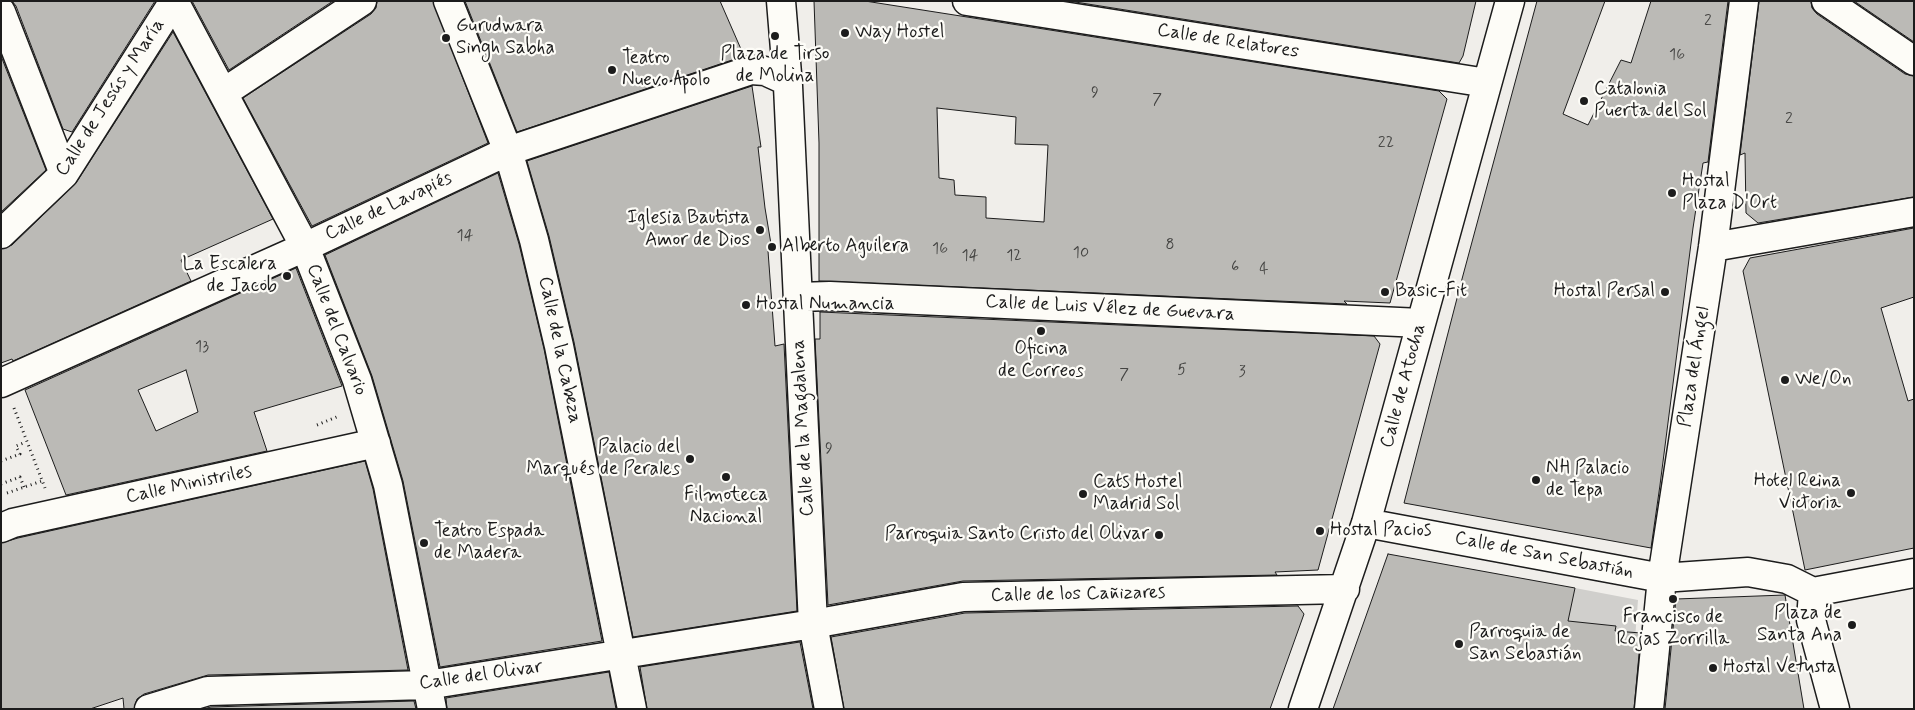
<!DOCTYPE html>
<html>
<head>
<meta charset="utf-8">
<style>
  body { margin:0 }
  #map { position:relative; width:1915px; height:710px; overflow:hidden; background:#f0eeea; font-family:Mynerve,sans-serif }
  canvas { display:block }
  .frame { position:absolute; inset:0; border:2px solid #1c1c1c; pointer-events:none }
</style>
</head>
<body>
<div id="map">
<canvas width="1915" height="710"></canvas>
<div class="frame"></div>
</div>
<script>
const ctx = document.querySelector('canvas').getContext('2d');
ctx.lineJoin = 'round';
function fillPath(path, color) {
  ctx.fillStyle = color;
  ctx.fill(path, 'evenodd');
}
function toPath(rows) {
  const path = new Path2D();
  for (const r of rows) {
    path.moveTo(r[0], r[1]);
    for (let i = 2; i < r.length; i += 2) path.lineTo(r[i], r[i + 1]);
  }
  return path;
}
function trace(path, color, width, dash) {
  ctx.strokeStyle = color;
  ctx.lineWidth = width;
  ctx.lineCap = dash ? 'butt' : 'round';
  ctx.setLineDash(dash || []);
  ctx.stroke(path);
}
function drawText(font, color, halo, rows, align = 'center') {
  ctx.font = font + ' Mynerve,sans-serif';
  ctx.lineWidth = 4.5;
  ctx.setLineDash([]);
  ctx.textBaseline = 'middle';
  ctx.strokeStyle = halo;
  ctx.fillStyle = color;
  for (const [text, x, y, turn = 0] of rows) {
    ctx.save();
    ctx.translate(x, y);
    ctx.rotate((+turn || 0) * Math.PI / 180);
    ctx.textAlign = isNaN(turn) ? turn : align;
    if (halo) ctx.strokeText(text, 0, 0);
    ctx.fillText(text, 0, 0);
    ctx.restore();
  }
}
const green = toPath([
  [1575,588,1638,600,1632,678,1623,632,1615,631,1616,626,1604,625,1566,627]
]);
const building = toPath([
  [12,1,155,1,72,132,63,129,16,6,12,1],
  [192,1,333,1,229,70,192,1],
  [377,1,433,1,488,143,312,226,243,98,371,14,376,8,377,1],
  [465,1,720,1,744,56,517,132,465,1],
  [814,1,865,1,1439,91,1447,99,1390,303,1344,301,1347,304,819,281,819,143,814,1],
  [937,108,1016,117,1015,144,1048,145,1044,222,986,218,986,197,955,195,954,180,939,178,937,108],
  [1069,1,1476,1,1463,56,1459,63,1069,1],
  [1537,1,1605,1,1563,114,1588,125,1621,60,1631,63,1651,1,1728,1,1708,162,1703,163,1693,228,1660,485,1651,548,1404,503,1462,279,1537,1],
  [1759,1,1811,1,1812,8,1817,14,1905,74,1914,76,1914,197,1758,223,1746,213,1745,153,1740,155,1759,1],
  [1854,1,1914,1,1914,42,1854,1],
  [173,32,273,219,181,260,191,281,13,361,12,359,1,363,1,249,12,245,76,183,173,32],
  [1,56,46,170,1,212,1,56],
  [752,86,761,147,758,147,765,208,772,250,768,251,775,346,784,344,797,611,633,637,574,342,549,236,527,161,752,86],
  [498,173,519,244,544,349,602,641,440,667,403,481,372,376,325,255,498,173],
  [1914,228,1914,297,1881,308,1908,401,1914,399,1914,548,1805,570,1743,271,1750,258,1914,228],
  [296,268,342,386,254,412,267,451,66,495,25,390,296,268],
  [186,370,198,412,156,431,138,390,186,370],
  [820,312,1374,336,1380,344,1318,570,1275,572,1277,575,963,581,828,605,815,339,820,339,820,312],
  [365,461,373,489,408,670,208,675,144,694,137,699,134,709,124,709,123,698,90,709,1,709,1,543,18,538,365,461],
  [1388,554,1575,588,1568,621,1616,626,1615,631,1641,633,1634,709,1333,709,1388,554],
  [1785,595,1804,709,1665,709,1676,599,1785,595],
  [1298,606,1304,614,1270,709,844,709,831,637,965,613,1298,606],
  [800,642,813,709,647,709,640,667,800,642],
  [609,672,616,709,447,709,446,698,609,672],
  [414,701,416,709,203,709,211,707,414,701]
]);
const path = toPath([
  [14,408,45,488],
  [317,425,339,416],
  [1,461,20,454,16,446,26,442],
  [1,484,20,477,24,487],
  [7,493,42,481]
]);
const minor = toPath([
  [174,1,305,247,357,380,388,485,432,709],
  [448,1,508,151,534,240,559,346,632,709],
  [781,1,788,86,813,624,829,709],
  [967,1,1487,83],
  [1826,1,1914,61],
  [1,12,64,174],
  [223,93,362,1],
  [1,234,64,174,174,1],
  [1713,247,1914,212],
  [798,297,830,296,1421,323],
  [1,383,305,247,508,151,751,70,765,71,787,81],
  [1366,523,1662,578,1748,572,1787,579,1813,592],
  [1,528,13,523,376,443],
  [1813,592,1811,620,1835,709],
  [1813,592,1914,573],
  [149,709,208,691,427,685,813,624,963,597,1345,589],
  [1303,709,1366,523,1510,1],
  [1649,709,1662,578,1713,247,1744,1]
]);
const markers = [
  [845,33,5,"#1c1c1c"],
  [775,36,5,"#1c1c1c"],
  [446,38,5,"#1c1c1c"],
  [612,70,5,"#1c1c1c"],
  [1584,101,5,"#1c1c1c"],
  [1672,193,5,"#1c1c1c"],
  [760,230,5,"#1c1c1c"],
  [772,247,5,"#1c1c1c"],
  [287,276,5,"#1c1c1c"],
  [1385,292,5,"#1c1c1c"],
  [1665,292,5,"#1c1c1c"],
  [746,305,5,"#1c1c1c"],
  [1041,331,5,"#1c1c1c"],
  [1785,380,5,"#1c1c1c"],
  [690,459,5,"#1c1c1c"],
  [726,477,5,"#1c1c1c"],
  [1536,480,5,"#1c1c1c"],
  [1851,493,5,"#1c1c1c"],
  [1083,494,5,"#1c1c1c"],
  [1320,531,5,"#1c1c1c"],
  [1159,535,5,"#1c1c1c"],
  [424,543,5,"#1c1c1c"],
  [1673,599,5,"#1c1c1c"],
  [1852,625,5,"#1c1c1c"],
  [1459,644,5,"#1c1c1c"],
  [1713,668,5,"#1c1c1c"]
];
const numberNames = [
  ["2",1708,22],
  ["16",1677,56],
  ["9",1095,94],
  ["7",1157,101],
  ["2",1789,120],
  ["22",1386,144],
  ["14",465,237],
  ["8",1170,246],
  ["16",940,250],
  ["10",1081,254],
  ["14",970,257],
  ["12",1014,257],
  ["6",1235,268],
  ["4",1264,270],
  ["13",202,348],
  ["5",1182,371],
  ["3",1242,373],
  ["7",1124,376],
  ["9",829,450]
];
const poiNames = [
  ["Gurudwara",456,27],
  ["Singh Sabha",456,49],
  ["Way Hostel",855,33],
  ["Plaza de Tirso",775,55,"center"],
  ["de Molina",775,77,"center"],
  ["Teatro",622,59],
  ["Nuevo Apolo",622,81],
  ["Catalonia",1594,90],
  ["Puerta del Sol",1594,112],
  ["Hostal",1682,182],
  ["Plaza D'Ort",1682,204],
  ["Iglesia Bautista",750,219,"right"],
  ["Amor de Dios",750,241,"right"],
  ["Alberto Aguilera",782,247],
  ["La Escalera",277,265,"right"],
  ["de Jacob",277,287,"right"],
  ["Basic-Fit",1395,292],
  ["Hostal Persal",1655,292,"right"],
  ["Hostal Numancia",756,305],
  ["Oficina",1041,350,"center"],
  ["de Correos",1041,372,"center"],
  ["We/On",1795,380],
  ["Palacio del",680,448,"right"],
  ["Marqués de Perales",680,470,"right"],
  ["NH Palacio",1546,469],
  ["de Tepa",1546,491],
  ["Hotel Reina",1841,482,"right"],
  ["Victoria",1841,504,"right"],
  ["Cats Hostel",1093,483],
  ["Madrid Sol",1093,505],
  ["Filmoteca",726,496,"center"],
  ["Nacional",726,518,"center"],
  ["Hostal Pacios",1330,531],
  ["Teatro Espada",434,532],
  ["de Madera",434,554],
  ["Parroquia Santo Cristo del Olivar",1149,535,"right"],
  ["Plaza de",1842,614,"right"],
  ["Santa Ana",1842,636,"right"],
  ["Francisco de",1673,618,"center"],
  ["Rojas Zorrilla",1673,640,"center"],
  ["Parroquia de",1469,633],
  ["San Sebastián",1469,655],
  ["Hostal Vetusta",1723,668]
];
const streetNames = [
  ["Calle de Relatores",1228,42,9],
  ["Calle de Jesús y María",111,98,-57],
  ["Calle de Lavapiés",389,207,-25],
  ["Calle de Luis Vélez de Guevara",1110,309,3],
  ["Calle del Calvario",336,330,69],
  ["Calle de la Cabeza",559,350,78],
  ["Plaza del Ángel",1695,367,-81],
  ["Calle de Atocha",1404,386,-75],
  ["Calle de la Magdalena",804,428,-93],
  ["Calle Ministriles",189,485,-12],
  ["Calle de San Sebastián",1544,556,11],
  ["Calle de los Cañizares",1078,595,-1],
  ["Calle del Olivar",481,676,-8]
];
fillPath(green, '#d0cfcc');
fillPath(building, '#bbbab6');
trace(building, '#1c1c1c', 1);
trace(minor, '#1c1c1c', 31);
trace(path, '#1c1c1c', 3, [1, 4]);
trace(minor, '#fdfcf7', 28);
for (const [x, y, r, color] of markers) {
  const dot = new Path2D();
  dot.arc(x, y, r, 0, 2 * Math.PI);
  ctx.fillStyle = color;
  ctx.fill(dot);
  trace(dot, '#fdfcf7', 2);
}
drawText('16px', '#444442', null, numberNames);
drawText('19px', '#1c1c1c', '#fdfcf7', poiNames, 'left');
drawText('19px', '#1c1c1c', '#fdfcf7', streetNames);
</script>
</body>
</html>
